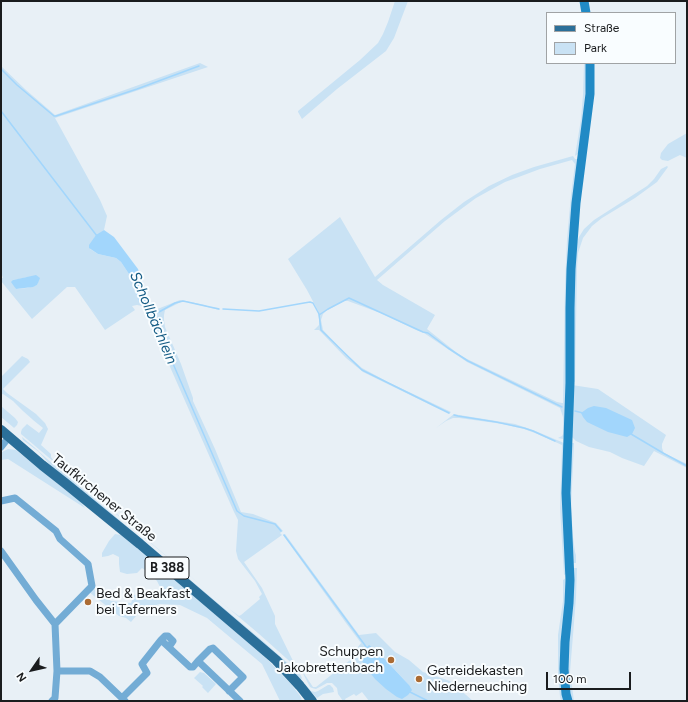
<!DOCTYPE html>
<html>
<head>
<meta charset="utf-8">
<style>
  body { margin:0 }
  #map { position:relative; width:688px; height:702px; overflow:hidden; background:#e8f0f6; font-family:Figtree,sans-serif }
  canvas { display:block }
  .frame { position:absolute; inset:0; border:2px solid #1a1c1e; pointer-events:none }
  .legend { position:absolute; left:546px; top:12px; width:130px; height:52px; box-sizing:border-box; background:#f9fdff; border:1px solid #a0a3a5; margin:0; padding:5px 7px; list-style:none; font-size:12px; color:#1a1c1e }
  .legend li { display:flex; align-items:center; gap:8px; height:20px }
  .legend b { width:20px; border:1px solid #a0a3a5 }
  .north { position:absolute; left:12px; top:650px; width:40px; height:40px; -webkit-text-stroke:3px #f9fdff; paint-order:stroke; rotate:236deg; font-size:11px; font-weight:700; line-height:16px; text-align:center; color:#1a1c1e }
  .north::after { content:''; display:block; margin:auto; width:14px; height:18px; background:#1a1c1e; clip-path:polygon(50% 0,100% 100%,50% 72%,0 100%) }
  .scale { position:absolute; left:546px; top:672px; width:85px; height:18px; box-sizing:border-box; border:2px solid #1a1c1e; border-top:0; padding-left:5px; font-size:12px; line-height:14px; white-space:nowrap; color:#1a1c1e; -webkit-text-stroke:3px #f9fdff; paint-order:stroke }
</style>
</head>
<body>
<div id="map">
<canvas width="688" height="702"></canvas>
<div class="frame"></div>
<ul class="legend">
<li><b style="height:5px;background:#2b6f99"></b>Straße</li>
<li><b style="height:11px;background:#c9e2f4"></b>Park</li>
</ul>
<div class="north">N</div>
<div class="scale">100 m</div>
</div>
<script>
const ctx = document.querySelector('canvas').getContext('2d');
ctx.lineJoin = 'round';
function fillPath(path, color) {
  ctx.fillStyle = color;
  ctx.fill(path, 'evenodd');
}
function toPath(rows) {
  const path = new Path2D();
  for (const r of rows) {
    path.moveTo(r[0], r[1]);
    for (let i = 2; i < r.length; i += 2) path.lineTo(r[i], r[i + 1]);
  }
  return path;
}
function trace(path, color, width, dash) {
  ctx.strokeStyle = color;
  ctx.lineWidth = width;
  ctx.lineCap = dash ? 'butt' : 'round';
  ctx.setLineDash(dash || []);
  ctx.stroke(path);
}
function drawText(font, color, halo, rows, align = 'center') {
  ctx.font = font + ' Figtree,sans-serif';
  ctx.lineWidth = 4;
  ctx.setLineDash([]);
  ctx.textBaseline = 'middle';
  ctx.strokeStyle = halo;
  ctx.fillStyle = color;
  for (const [text, x, y, turn = 0] of rows) {
    ctx.save();
    ctx.translate(x, y);
    ctx.rotate((+turn || 0) * Math.PI / 180);
    ctx.textAlign = isNaN(turn) ? turn : align;
    if (halo) ctx.strokeText(text, 0, 0);
    ctx.fillText(text, 0, 0);
    ctx.restore();
  }
}
const green = toPath([
  [395,1,408,1,394,38,386,51,337,89,302,119,298,112,298,111,360,60,378,43,383,34,388,22],
  [200,63,208,67,55,118,60,127,100,200,107,216,104,230,95,237,90,249,98,254,116,258,121,262,131,277,135,290,142,306,137,305,132,306,135,310,105,330,75,287,67,287,32,319,1,281,1,278,3,278,1,272,1,66,26,90,55,115],
  [27,277,39,278,37,285,27,288,16,289,13,280,19,279],
  [584,63,587,63,586,104,579,153,575,156,581,119,583,95],
  [687,133,687,158,680,155,668,161,662,160,660,158,661,153,668,144],
  [573,156,575,159,579,159,566,432,563,439,558,438,562,436,563,434,563,417,560,408,467,362,424,333,416,330,383,314,348,301,344,301,326,311,323,314,321,320,323,330,347,355,362,368,388,382,451,412,449,414,363,372,346,358,321,332,319,330,314,330,319,325,319,319,318,311,307,290,288,259,340,217,375,277,441,220,464,202,489,186,512,175,534,167],
  [572,160,575,164,571,195,567,240,565,285,563,403,562,403,557,402,467,359,457,353,427,329,435,315,383,285,377,280,445,221,476,198,505,182,516,178,540,169],
  [667,166,668,167,657,182,635,198,602,218,592,226,583,238,578,253,577,268,575,382,573,381,573,282,576,245,579,237,584,229,594,220,647,186,654,179,661,169],
  [180,300,186,301,205,305,209,307,219,308,219,310,183,301,165,310,164,315,164,320,165,327,181,364,193,398,193,401,215,449,241,512,253,514,276,523,283,531,280,533,282,535,244,562,262,588,275,616,275,624,296,667,258,633,54,462,21,434,21,432,22,429,27,424,39,433,43,428,33,420,32,419,23,411,13,401,3,394,1,395,1,377,22,356,28,359,30,362,3,389,7,393,36,414,45,423,48,429,41,445,51,454,51,457,53,460,228,608,239,616,241,615,260,599,259,597,262,594,255,581,238,559,236,551,238,520,234,512,163,351,151,329,152,325,158,330,154,320,154,314,155,310],
  [572,385,598,389,666,435,662,444,662,448,663,451,664,453,687,464,687,468,654,451,644,466,622,458,610,452,589,447,576,441,571,436],
  [1,406,15,418,18,422,17,425,14,428,13,427,1,417],
  [454,414,459,415,515,424,533,430,564,443,566,574,564,575,560,508,562,445,535,433,524,429,503,424,459,418,453,418,446,421,436,428],
  [22,437,34,447,46,458,264,642,299,673,301,676,302,678,300,681,275,654,50,465,39,452,23,440],
  [571,443,574,443,571,507,573,537,575,552,576,555,576,563,573,563,570,522],
  [8,449,16,450,80,501,85,508,8,459,1,460,1,455,2,452],
  [115,534,121,535,126,537,267,659,291,684,301,697,302,701,280,701,262,664,207,618,180,605,160,604,142,609,131,622,126,618,119,616,89,592,94,589,111,601,131,603,134,595,161,589,157,581,149,573,142,568,137,573,127,574,120,572,119,564,119,557,113,554,108,556,102,557,102,553,109,541],
  [285,534,359,635,376,633,395,652,409,660,423,672,450,681,473,701,369,701,362,692,356,696,354,694,345,699,346,701,343,701,338,694,337,688,332,683,327,683,316,689,312,688,310,687,297,662,301,669,313,687,316,687,354,657,354,652,361,643,346,623,283,535],
  [367,647,380,654,409,685,365,650],
  [574,568,577,568,576,598,570,672,574,701,571,701,567,679,573,570],
  [566,578,565,701,561,701,560,697,558,674,558,635,563,601,563,580],
  [200,672,204,673,216,684,208,693,202,687,203,686,194,678],
  [305,684,311,691,315,692,318,691,328,685,330,685,333,688,334,692,323,694,317,698,304,685]
]);
const water = toPath([
  [104,230,114,237,138,269,144,284,146,296,148,302,152,307,157,309,155,310,154,314,154,320,159,331,152,325,148,317,139,302,135,290,131,277,121,262,116,258,98,254,89,248,89,245,96,235],
  [36,275,40,278,38,283,37,285,33,287,16,289,11,282,13,280],
  [594,406,606,408,632,420,635,428,632,434,627,437,608,432,587,422,583,417,581,413,588,408],
  [369,645,380,654,409,685,412,690,408,695,402,699,397,697,386,689,375,679,368,670,359,656,360,654]
]);
const stream = toPath([
  [1,69,17,85,54,116,56,116,137,89,199,66],
  [1,111,97,236],
  [223,309,259,311,304,303,310,302,313,303,319,314,321,330,362,370,449,413],
  [153,312,159,312,175,303,183,301,219,309],
  [319,315,328,309,349,298,423,332,428,333,448,348,468,361,562,407],
  [158,329,237,511,244,516,275,524,281,531],
  [575,411,583,413],
  [454,415,458,416,496,422,524,428,533,431,555,441],
  [631,434,663,453,687,466],
  [284,535,367,648],
  [410,692,428,701]
]);
const minor = toPath([
  [1,447,9,437],
  [1,501,15,498,56,531,60,539,88,564,92,586,55,624],
  [1,551,36,600,55,624,57,671,55,698,52,701],
  [161,640,165,636,168,636,173,641,169,647],
  [198,661,210,649,213,648,243,677,229,691],
  [57,671,90,671,100,677,125,701],
  [122,698,147,673,142,664,161,640,190,667,193,667,198,661,240,701]
]);
const secondary = toPath([
  [584,1,586,13],
  [568,701,566,694,564,669,565,642,569,603,570,580,566,493,570,383,570,308,571,269,576,203,590,94,590,63]
]);
const primary = toPath([
  [1,430,42,465,65,483,140,544,276,660,300,686,312,701]
]);
const markers = [
  [88,602,4,"#ab6b33"],
  [391,660,4,"#ab6b33"],
  [419,679,4,"#ab6b33"]
];
const shields = [
  [167,568,44]
];
const shieldNames = [
  ["B 388",167,568]
];
const streetNames = [
  ["Taufkirchener Straße",104,498,39]
];
const poiNames = [
  ["Bed & Beakfast",96,594],
  ["bei Taferners",96,610],
  ["Schuppen",383,652,"right"],
  ["Jakobrettenbach",383,668,"right"],
  ["Getreidekasten",427,671],
  ["Niederneuching",427,687]
];
const waterNames = [
  ["Schollbächlein",153,318,67]
];
fillPath(green, '#c9e2f4');
fillPath(water, '#a2d6fc');
trace(stream, '#a2d6fc', 1.5);
trace(minor, '#73acd5', 7);
trace(secondary, '#218ac5', 9);
trace(primary, '#2b6f99', 10);
for (const [x, y, r, color] of markers) {
  const dot = new Path2D();
  dot.arc(x, y, r, 0, 2 * Math.PI);
  ctx.fillStyle = color;
  ctx.fill(dot);
  trace(dot, '#f9fdff', 1.5);
}
for (const [x, y, w] of shields) {
  const box = new Path2D();
  box.roundRect(x - w / 2, y - 11, w, 22, 3);
  ctx.fillStyle = '#f9fdff';
  ctx.fill(box);
  trace(box, '#1a1c1e', 1);
}
drawText('bold 13px', '#1a1c1e', null, shieldNames);
drawText('14px', '#1a1c1e', '#f9fdff', streetNames);
drawText('14px', '#1a1c1e', '#f9fdff', poiNames, 'left');
drawText('italic 15px', '#155c85', '#f9fdff', waterNames);
</script>
</body>
</html>
